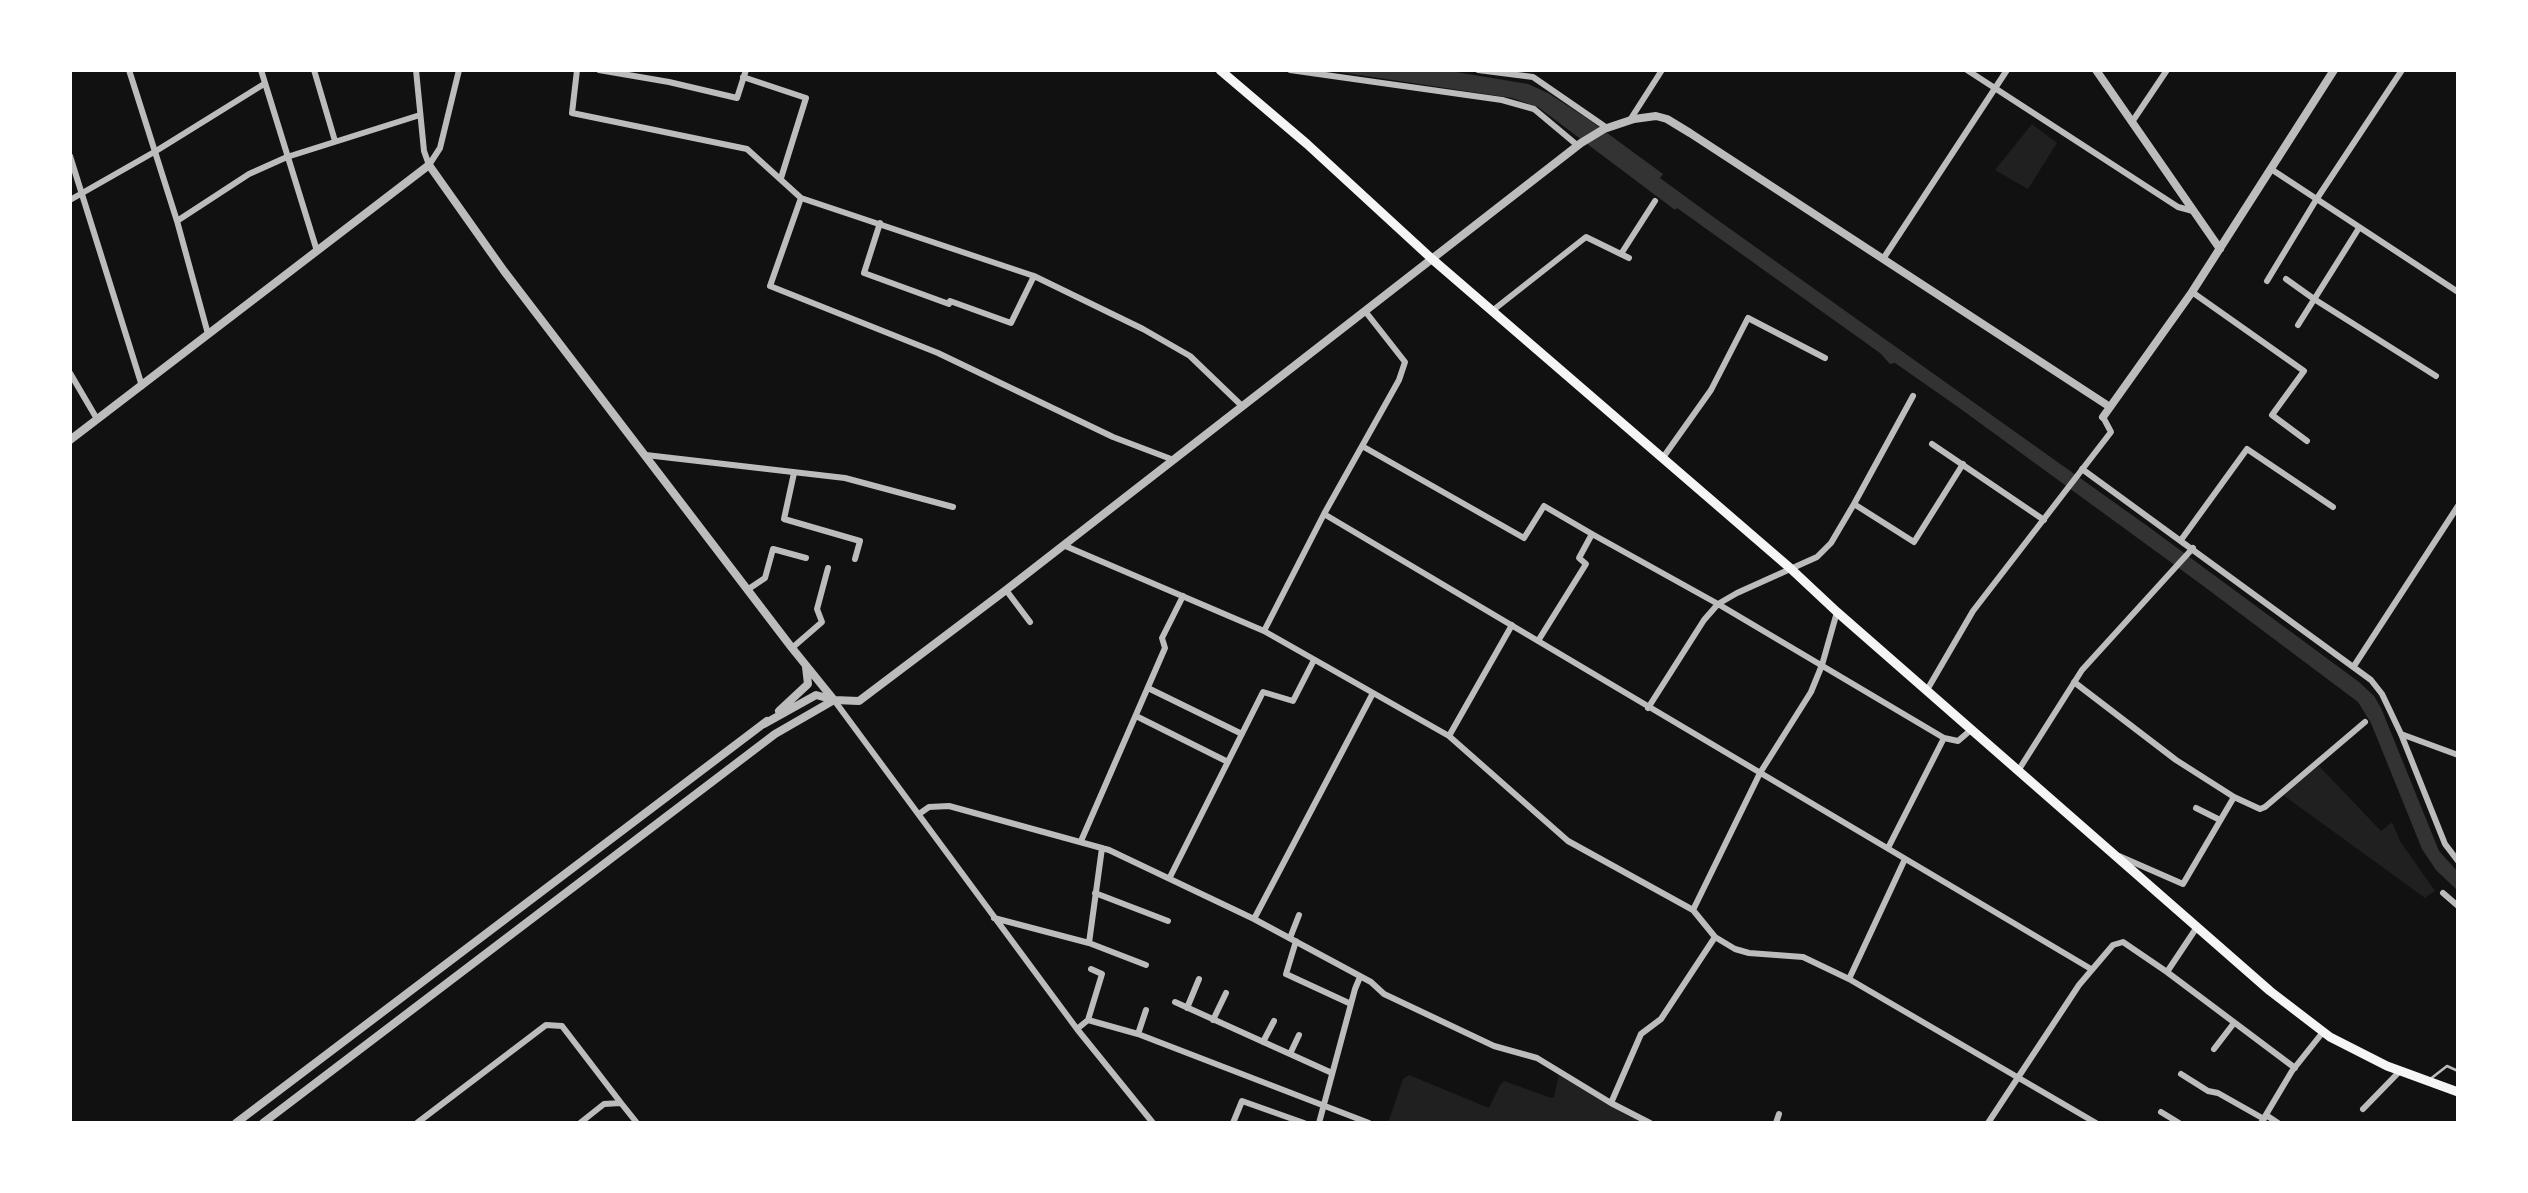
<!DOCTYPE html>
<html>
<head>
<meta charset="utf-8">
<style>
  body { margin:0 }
  #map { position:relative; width:2528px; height:1193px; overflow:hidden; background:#111; font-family:"Zilla Slab",serif }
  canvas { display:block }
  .frame { position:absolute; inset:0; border:72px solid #fff; pointer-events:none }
</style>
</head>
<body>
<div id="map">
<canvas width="2528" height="1193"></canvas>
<div class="frame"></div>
</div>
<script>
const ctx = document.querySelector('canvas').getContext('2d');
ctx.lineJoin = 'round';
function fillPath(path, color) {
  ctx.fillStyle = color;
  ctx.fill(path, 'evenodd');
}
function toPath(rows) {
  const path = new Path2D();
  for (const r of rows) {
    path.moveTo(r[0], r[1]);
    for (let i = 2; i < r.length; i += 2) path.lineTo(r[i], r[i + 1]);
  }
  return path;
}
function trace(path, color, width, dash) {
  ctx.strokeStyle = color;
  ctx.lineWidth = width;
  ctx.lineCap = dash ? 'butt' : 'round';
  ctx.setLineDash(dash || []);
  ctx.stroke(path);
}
const green = toPath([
  [2032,124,2057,143,2028,189,1995,170],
  [2319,766,2381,831,2392,822,2400,841,2435,891,2425,898,2283,795],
  [1409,1075,1489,1108,1500,1085,1504,1081,1551,1098,1554,1097,1559,1075,1642,1123,1388,1123,1403,1079]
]);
const water = toPath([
  [1326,70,1444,70,1528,84,1548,93,1588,119,1663,174,1660,178,1712,216,2146,525,2359,682,2374,696,2381,708,2439,851,2458,872,2458,891,2436,870,2422,849,2371,723,2358,702,2202,585,1958,407,1895,363,1890,364,1880,353,1677,208,1675,210,1538,107,1512,98]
]);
const service = toPath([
  [2429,1080,2447,1066,2458,1071]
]);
const minor = toPath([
  [129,70,177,221,208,334],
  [261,70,317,251],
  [314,70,335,141],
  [416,70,424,151,429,165],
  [577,70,572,113,747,149,801,198,1034,276,1143,329,1190,356,1242,406],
  [599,70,669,82,737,98,746,70],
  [1290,70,1502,100,1534,109,1577,145],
  [1478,70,1533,77,1607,128],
  [1967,70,2178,207,2193,211],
  [743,77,806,98,781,178],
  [1630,120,1662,70],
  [2132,122,2167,70],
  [70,156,142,386],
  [429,165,440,148,459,70],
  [2271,169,2458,292],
  [801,198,770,286,938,353,1113,437,1171,459],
  [70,200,156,151,264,84],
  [177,221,249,174,287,157,420,115],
  [880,223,864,273,949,304],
  [1621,254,1655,201],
  [1883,259,2007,70],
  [2286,279,2314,299,2436,376],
  [2267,281,2316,200,2402,70],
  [2192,292,2304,371,2272,415,2307,441],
  [950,301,1011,323,1034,276],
  [1492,311,1586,237,1629,258],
  [2298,325,2359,228],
  [70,373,97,419],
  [1932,444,2044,520],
  [1362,446,1524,538,1544,506,1592,534],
  [646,455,845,478,953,507],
  [1662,459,1711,390,1748,318,1825,358],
  [2082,469,2371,680,2382,694,2401,734,2445,844,2458,861],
  [794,473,784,519,860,541,855,559],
  [1854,504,1913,396],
  [1324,514,2091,969],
  [2181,540,2247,449,2333,507],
  [1063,545,1264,631,1449,736,1568,841,1693,910,1715,937,1735,949,1749,953,1803,957,1849,979,2096,1123],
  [747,590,765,578,773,549,806,558],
  [1006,590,1030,622],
  [1264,631,1324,514,1399,380,1405,362,1365,311],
  [1538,641,1586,564,1579,558,1592,534,1718,604,1944,738,1958,741,1972,729],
  [792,648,822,622,817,609,828,568],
  [2354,666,2458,506],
  [2074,682,2176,760,2234,797,2183,884,2119,856],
  [1148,688,1242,734],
  [1927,690,1973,611,2111,432,2103,417],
  [834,700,1077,1029,1153,1123],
  [1648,708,1704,620,1718,604,1737,593,1817,557,1831,543,1854,504,1914,542,1963,464],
  [1136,716,1228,762],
  [2401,734,2458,755],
  [1449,736,1512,625],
  [2018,771,2082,670,2193,548],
  [2234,797,2260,809,2265,807,2365,722],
  [2196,808,2220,820],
  [919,814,929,807,949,806,1109,850,1254,919,1371,982,1384,994,1494,1046,1537,1058,1611,1103,1650,1123],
  [1081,841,1165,648,1162,638,1183,596],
  [1888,848,1944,738],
  [1170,877,1263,692,1293,701,1314,660],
  [1095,893,1168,921],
  [2443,893,2458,906],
  [1693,910,1760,773,1811,692,1822,665,1837,612],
  [994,918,1089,943,1146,965],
  [1254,919,1373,693],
  [2197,927,2167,972,2295,1068],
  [1290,938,1299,915],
  [1296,941,1286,974,1351,1004],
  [1089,943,1102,848],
  [1849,979,1905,859],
  [1175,1002,1332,1073],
  [1187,1008,1199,979],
  [1088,1020,1138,1034,1369,1123],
  [1213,1020,1226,993],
  [1077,1029,1088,1020,1102,974,1091,969],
  [1138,1034,1146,1010],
  [1263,1042,1274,1021],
  [2214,1049,2234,1023],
  [1290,1054,1299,1035],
  [2181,1074,2208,1091,2218,1093,2264,1119],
  [1611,1103,1641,1034,1661,1019,1715,937],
  [2363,1109,2400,1071],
  [2161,1112,2179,1123],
  [2266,1115,2278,1123],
  [417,1123,546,1025,562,1026,621,1103],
  [580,1123,604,1104,621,1103,637,1123],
  [1233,1123,1242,1101,1304,1123],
  [1319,1123,1355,989,1360,977],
  [1776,1123,1779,1114],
  [1988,1123,2079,985,2113,945,2123,942,2167,972],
  [2261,1123,2292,1071,2323,1032]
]);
const tertiary = toPath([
  [2096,70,2220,249],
  [2103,417,2192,292,2334,70],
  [70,440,429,165,504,271,792,648,834,700],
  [779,711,808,684,806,667],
  [764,724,816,695,834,700,859,701,1006,590,1581,143,1604,129,1634,119,1656,116,1667,119,1690,133,2110,407],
  [236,1123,767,721],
  [263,1123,775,734,834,700]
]);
const secondary = toPath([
  [1220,70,1307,144,1432,259,1790,568,1837,612,2270,991,2330,1037,2387,1066,2458,1092]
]);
fillPath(green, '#202020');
fillPath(water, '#333');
trace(service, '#bcbcbc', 2.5);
trace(minor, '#bcbcbc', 6);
trace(tertiary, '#bcbcbc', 8);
trace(secondary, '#f5f5f5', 9);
</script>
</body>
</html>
